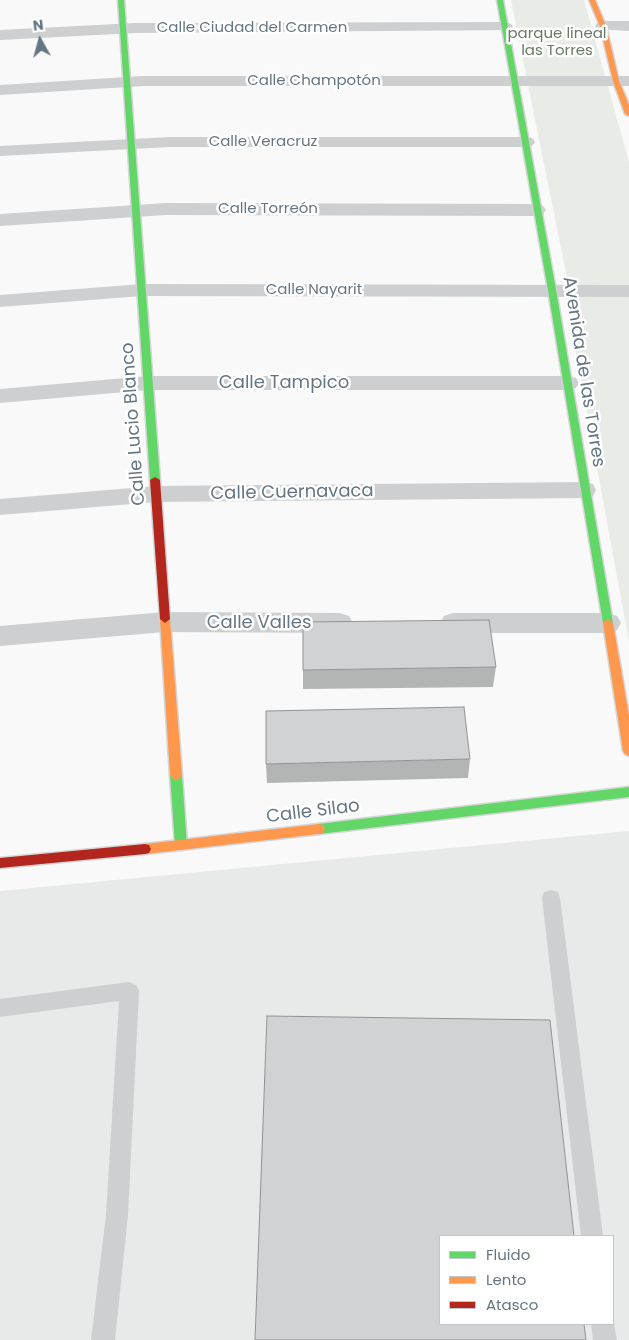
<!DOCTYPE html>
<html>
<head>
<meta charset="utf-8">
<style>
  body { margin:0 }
  #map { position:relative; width:629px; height:1340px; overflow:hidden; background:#f9f9f9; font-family:Poppins,sans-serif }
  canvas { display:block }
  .legend { position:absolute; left:439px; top:1235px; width:175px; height:90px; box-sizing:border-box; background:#fff; border:1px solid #c1c8cd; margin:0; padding:6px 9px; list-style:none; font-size:15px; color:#657683 }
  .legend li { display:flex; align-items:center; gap:10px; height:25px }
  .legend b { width:25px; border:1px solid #c1c8cd }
  .north { position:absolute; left:15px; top:15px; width:50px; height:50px; -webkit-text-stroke:4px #fff; paint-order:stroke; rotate:353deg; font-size:14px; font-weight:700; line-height:20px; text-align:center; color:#657683 }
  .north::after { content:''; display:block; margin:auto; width:18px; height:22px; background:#657683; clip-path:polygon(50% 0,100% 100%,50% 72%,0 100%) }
</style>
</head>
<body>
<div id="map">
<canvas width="629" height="1340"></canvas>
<ul class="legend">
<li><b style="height:6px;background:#63d668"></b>Fluido</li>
<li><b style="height:6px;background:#ff974d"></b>Lento</li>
<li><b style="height:6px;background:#b3261e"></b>Atasco</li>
</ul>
<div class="north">N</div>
</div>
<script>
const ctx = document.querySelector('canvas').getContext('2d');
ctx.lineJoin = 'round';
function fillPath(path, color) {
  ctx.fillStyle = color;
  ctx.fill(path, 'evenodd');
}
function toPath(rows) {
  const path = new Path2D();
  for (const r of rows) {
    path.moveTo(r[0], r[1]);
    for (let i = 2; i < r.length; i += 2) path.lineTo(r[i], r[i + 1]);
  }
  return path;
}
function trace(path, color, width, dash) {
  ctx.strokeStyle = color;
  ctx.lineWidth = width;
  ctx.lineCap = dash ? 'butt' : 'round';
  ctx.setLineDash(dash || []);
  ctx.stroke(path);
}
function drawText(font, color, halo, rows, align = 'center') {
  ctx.font = font + ' Poppins,sans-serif';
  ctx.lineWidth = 5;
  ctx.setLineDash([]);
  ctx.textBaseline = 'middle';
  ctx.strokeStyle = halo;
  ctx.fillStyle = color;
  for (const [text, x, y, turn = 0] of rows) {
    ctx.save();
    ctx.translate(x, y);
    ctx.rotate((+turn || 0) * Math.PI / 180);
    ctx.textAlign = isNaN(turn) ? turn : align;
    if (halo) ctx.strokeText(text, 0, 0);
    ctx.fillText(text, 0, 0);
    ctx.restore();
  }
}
const built = toPath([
  [629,831,629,1340,0,1340,0,891],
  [440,1236,613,1236,613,1324,440,1324]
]);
const green = toPath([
  [511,0,584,0,629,162,629,642,565,293,570,293]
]);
const lane = toPath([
  [551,890,558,892,560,898,603,1236,581,1236,542,898,544,892,551,890],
  [129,982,136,985,139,991,128,1215,115,1340,91,1340,106,1215,119,1001,0,1017,0,999,129,982],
  [613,1319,617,1340,593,1340,591,1324,613,1324,613,1319]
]);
const street = toPath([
  [603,21,629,21,629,31,597,29,595,26,597,23,603,21],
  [505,22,511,24,513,27,511,30,135,33,0,40,0,30,135,23,505,22],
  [143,76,629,76,629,86,143,86,0,95,0,85,143,76],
  [170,137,526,137,532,138,535,142,532,146,526,147,170,147,0,156,0,146,170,137],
  [166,203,536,204,543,206,546,210,543,214,536,216,166,215,0,226,0,214,166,203],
  [142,284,629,285,629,297,142,296,0,307,0,295,142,284],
  [148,376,568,376,576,378,579,383,576,388,568,390,148,390,0,403,0,389,148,376],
  [584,482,593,484,596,490,593,496,584,498,156,502,0,515,0,499,156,486,584,482],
  [165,612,340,613,349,616,353,623,349,630,340,633,165,632,0,646,0,626,165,612],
  [453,613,608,613,617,616,621,623,617,630,608,633,453,633,444,630,440,623,444,616,453,613]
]);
const fast = toPath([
  [118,0,124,0,160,480,155,483,150,480,118,0],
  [497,0,503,0,556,290,613,623,608,627,603,623,548,290,497,0],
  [176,770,180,772,182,775,187,845,185,849,181,850,177,849,175,845,170,775,172,772,176,770],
  [629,787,629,797,319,834,315,833,313,829,315,825,319,824,629,787]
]);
const slow = toPath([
  [589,0,595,0,606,26,619,81,629,105,629,116,625,114,613,81,600,26,589,0],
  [165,615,170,619,182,775,180,778,176,780,172,778,170,775,160,619,165,615],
  [608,619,613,623,629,716,629,756,625,754,623,751,603,623,608,619],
  [319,824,323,825,325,829,323,833,319,834,145,854,141,853,139,849,141,845,145,844,319,824]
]);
const jam = toPath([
  [155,477,160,480,170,619,165,623,160,619,150,480,155,477],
  [145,844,149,845,151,849,149,853,145,854,0,868,0,858,145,844]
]);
const wall = toPath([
  [496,667,493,687,303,689,303,670],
  [470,759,468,778,267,783,266,764]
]);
const building = toPath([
  [489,620,496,667,303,670,303,622,489,620],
  [464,707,470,759,266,764,266,711,464,707],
  [267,1016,550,1020,574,1236,440,1236,440,1324,584,1324,586,1340,255,1340,267,1016]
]);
const farStreetnames = [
  ["Calle Ciudad del Carmen",252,28],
  ["Calle Champotón",314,81],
  ["Calle Veracruz",263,142],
  ["Calle Torreón",268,209],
  ["Calle Nayarit",314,290]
];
const farParknames = [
  ["parque lineal",557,34],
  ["las Torres",557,51]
];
const streetNames = [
  ["Avenida de las Torres",583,372,81],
  ["Calle Tampico",284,383],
  ["Calle Lucio Blanco",134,424,-94],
  ["Calle Cuernavaca",292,493,-1],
  ["Calle Valles",259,623],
  ["Calle Silao",313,812,-7]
];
fillPath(built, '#e8e9e9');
fillPath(green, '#e8ebe6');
trace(fast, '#d5d6d7', 3);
trace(slow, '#d5d6d7', 3);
trace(jam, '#d5d6d7', 3);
fillPath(lane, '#cecfd0');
fillPath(street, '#cecfd0');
fillPath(fast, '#63d668');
fillPath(slow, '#ff974d');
fillPath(jam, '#b3261e');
fillPath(wall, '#b3b5b5');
fillPath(building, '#d0d2d3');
trace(building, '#929394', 1);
drawText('15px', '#657683', '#fff', farStreetnames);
drawText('15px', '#687a64', '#fff', farParknames);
drawText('18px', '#657683', '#fff', streetNames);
</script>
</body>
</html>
